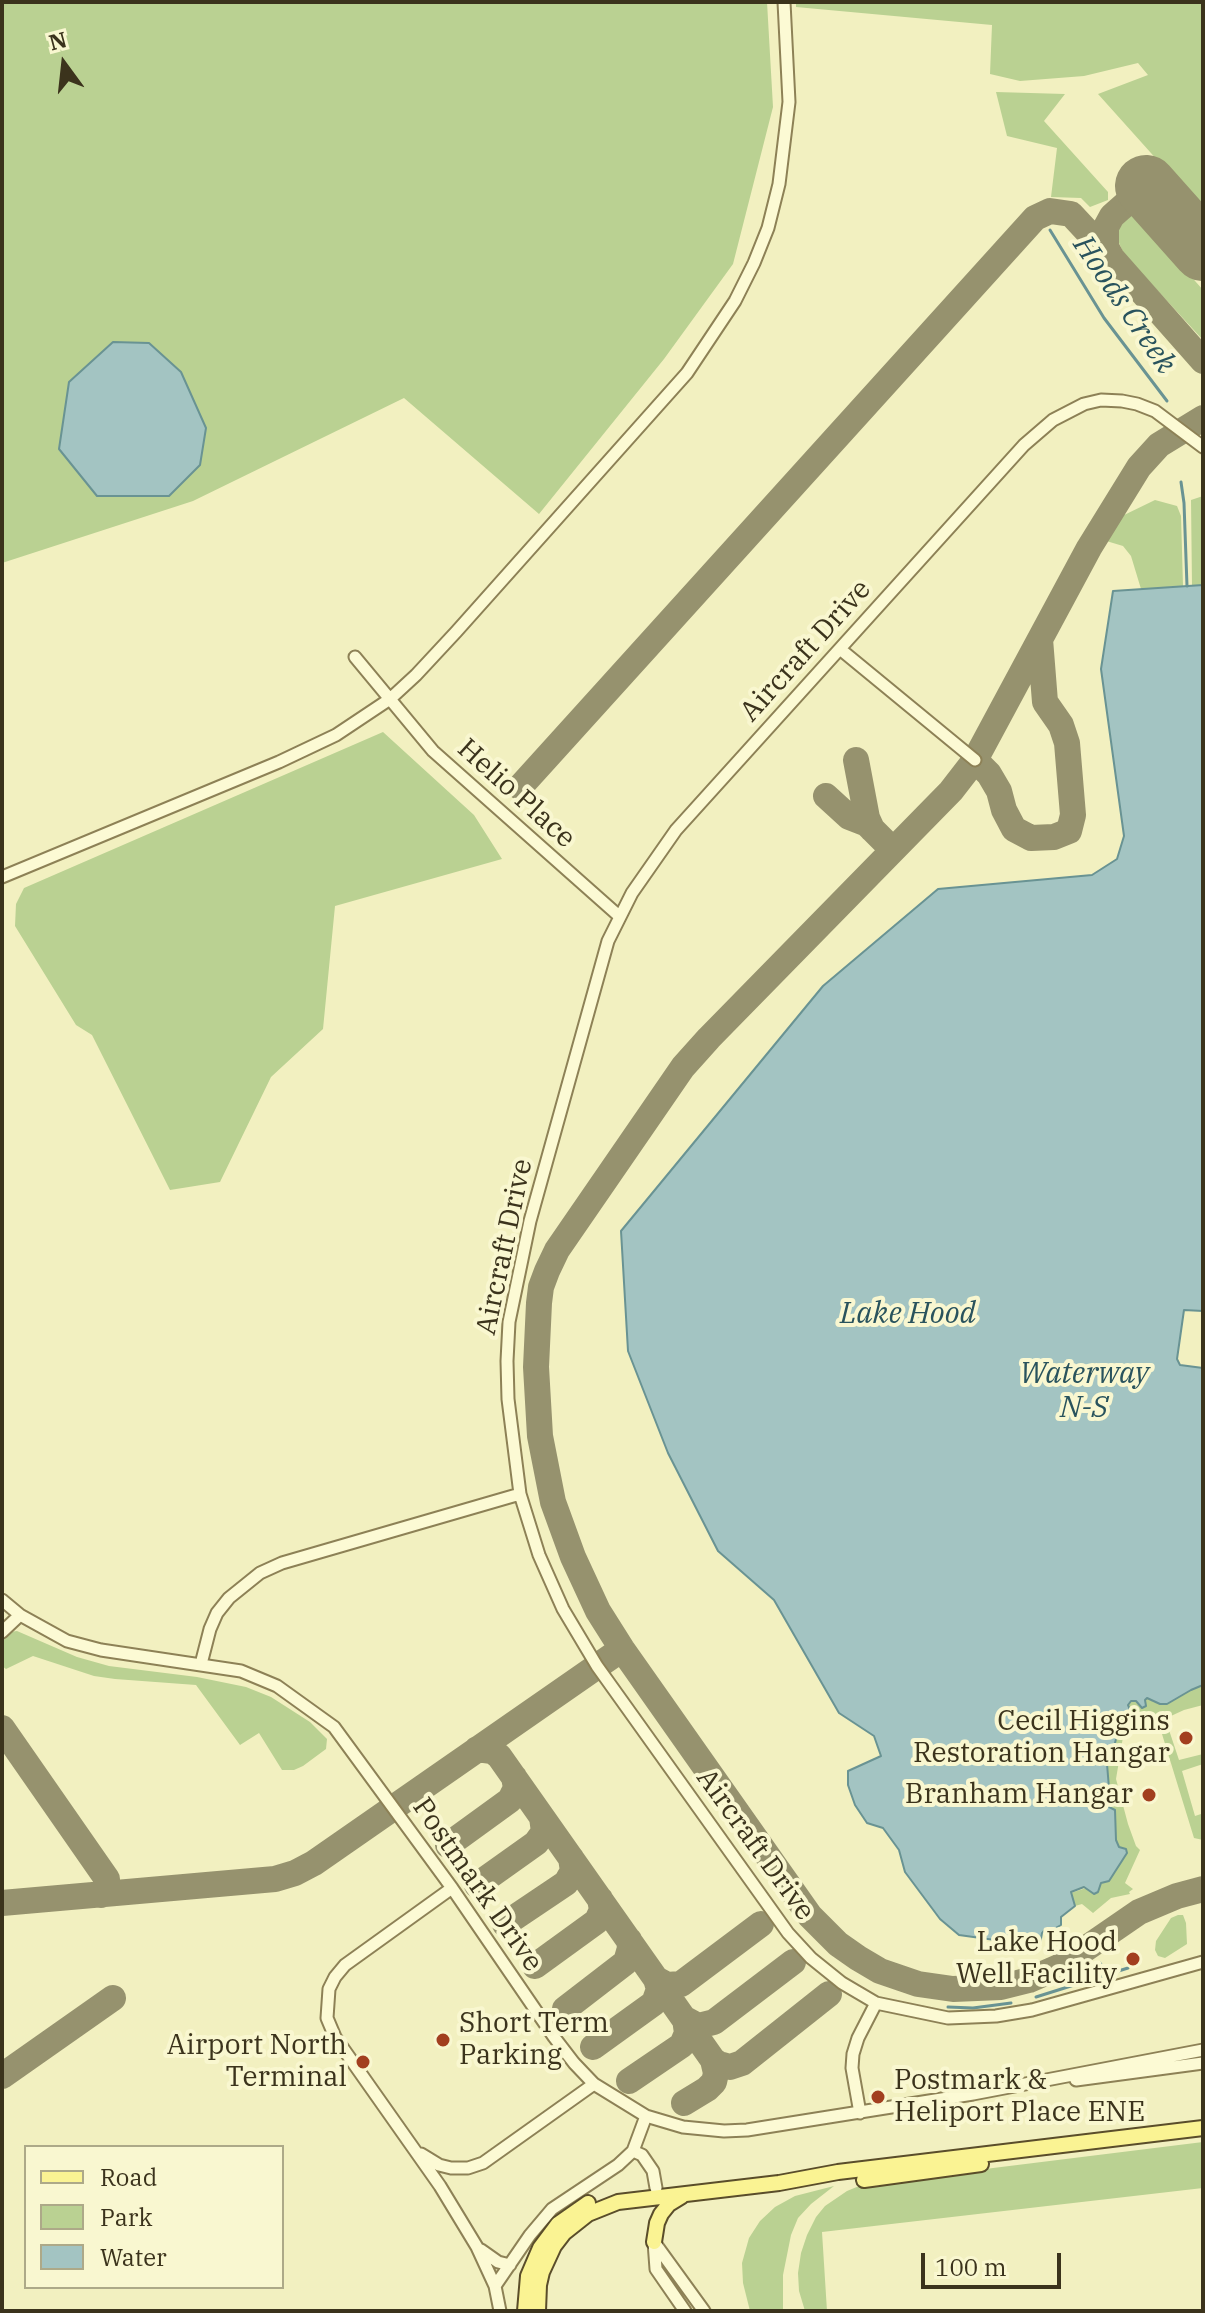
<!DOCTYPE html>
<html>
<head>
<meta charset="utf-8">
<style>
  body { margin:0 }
  #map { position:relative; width:1205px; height:2313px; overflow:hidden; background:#f2f0c0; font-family:"IBM Plex Serif",serif }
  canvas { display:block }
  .frame { position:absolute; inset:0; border:4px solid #3b331c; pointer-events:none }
  .legend { position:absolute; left:24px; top:2145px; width:260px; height:144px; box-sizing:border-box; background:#f9f7d0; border:2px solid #ada988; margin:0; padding:10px 14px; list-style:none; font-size:24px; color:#3b331c }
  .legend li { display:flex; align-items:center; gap:16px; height:40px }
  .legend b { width:40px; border:2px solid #ada988 }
  .north { position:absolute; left:24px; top:24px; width:80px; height:80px; -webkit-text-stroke:6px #f9f7d0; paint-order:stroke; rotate:345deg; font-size:22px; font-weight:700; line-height:32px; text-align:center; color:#3b331c }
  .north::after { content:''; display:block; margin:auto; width:28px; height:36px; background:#3b331c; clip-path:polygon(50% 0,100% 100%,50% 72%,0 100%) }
  .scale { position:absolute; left:921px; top:2253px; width:140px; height:36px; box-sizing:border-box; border:4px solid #3b331c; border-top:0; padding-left:10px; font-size:24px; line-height:28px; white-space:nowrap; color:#3b331c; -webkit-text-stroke:6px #f9f7d0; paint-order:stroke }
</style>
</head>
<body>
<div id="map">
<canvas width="1205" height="2313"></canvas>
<div class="frame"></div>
<ul class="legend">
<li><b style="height:10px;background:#faf393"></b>Road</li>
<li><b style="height:22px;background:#bad192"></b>Park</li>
<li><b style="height:22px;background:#a3c4c2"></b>Water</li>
</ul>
<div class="north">N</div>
<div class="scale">100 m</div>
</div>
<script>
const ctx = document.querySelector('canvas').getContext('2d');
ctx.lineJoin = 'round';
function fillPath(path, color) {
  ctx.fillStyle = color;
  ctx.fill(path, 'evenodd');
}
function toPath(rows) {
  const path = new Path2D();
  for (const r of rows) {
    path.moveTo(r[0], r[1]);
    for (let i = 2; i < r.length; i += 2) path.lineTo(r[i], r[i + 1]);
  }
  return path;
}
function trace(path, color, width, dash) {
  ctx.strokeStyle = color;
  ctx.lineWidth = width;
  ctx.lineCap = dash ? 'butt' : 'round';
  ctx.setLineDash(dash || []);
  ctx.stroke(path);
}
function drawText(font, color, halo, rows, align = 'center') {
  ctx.font = font + ' "IBM Plex Serif",serif';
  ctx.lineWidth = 8;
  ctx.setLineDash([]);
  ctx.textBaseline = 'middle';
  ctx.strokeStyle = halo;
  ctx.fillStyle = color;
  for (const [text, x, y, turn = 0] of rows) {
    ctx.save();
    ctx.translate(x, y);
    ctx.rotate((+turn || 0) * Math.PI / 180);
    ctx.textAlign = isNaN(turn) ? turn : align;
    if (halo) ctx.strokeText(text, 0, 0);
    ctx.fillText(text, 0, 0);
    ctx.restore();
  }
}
const green = toPath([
  [2,2,767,2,773,107,733,264,664,359,539,514,404,398,193,501,2,563],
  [796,2,1203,2,1203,211,1098,94,1148,75,1138,63,1084,76,1020,81,990,74,992,25,796,7],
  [996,92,1065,94,1044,121,1108,192,1108,200,1090,207,1081,198,1051,197,1057,148,1007,136],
  [1128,215,1137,215,1203,290,1203,340,1124,254,1114,232],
  [1203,496,1203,585,1192,586,1191,500],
  [1155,500,1177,506,1181,516,1183,586,1141,589,1131,556,1123,546,1103,540,1120,517],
  [383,732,474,815,502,859,335,906,323,1029,271,1077,220,1182,170,1190,92,1035,76,1025,15,926,16,904,24,888],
  [17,1631,77,1657,109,1666,197,1677,246,1687,271,1697,310,1722,327,1739,326,1749,303,1766,294,1770,282,1770,259,1733,240,1745,196,1685,115,1679,94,1676,33,1656,6,1669,2,1666,2,1638,10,1632],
  [1203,1685,1203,1705,1184,1710,1160,1721,1157,1722,1149,1714,1139,1725,1125,1725,1116,1779,1128,1824,1136,1846,1140,1850,1125,1883,1133,1889,1129,1892,1130,1894,1111,1898,1093,1913,1082,1904,1075,1906,1071,1893,1101,1883,1119,1847,1116,1840,1115,1810,1109,1807,1108,1802,1113,1791,1109,1788,1107,1764,1111,1759,1120,1723,1119,1716,1124,1714,1130,1715,1131,1712,1127,1705,1131,1701,1147,1698,1159,1704,1167,1704,1191,1690],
  [1168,1727,1179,1760,1203,1754,1203,1764,1182,1771,1195,1816,1201,1814,1202,1817,1203,1840,1194,1838,1162,1734],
  [1178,1915,1183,1915,1186,1923,1187,1944,1165,1958,1158,1956,1155,1950,1156,1941,1171,1918],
  [1203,2142,1203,2188,822,2232,827,2311,805,2311,799,2291,798,2273,801,2253,807,2235,816,2217,825,2206,847,2191,864,2184],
  [834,2186,811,2204,798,2218,791,2235,783,2275,783,2311,750,2311,743,2283,742,2263,749,2238,760,2221,775,2207,795,2196]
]);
const water = toPath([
  [113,342,149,343,181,372,206,428,200,465,169,496,97,496,59,449,69,382,113,342],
  [1203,585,1203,1311,1184,1310,1177,1359,1180,1365,1203,1368,1203,1685,1191,1690,1167,1704,1160,1704,1147,1698,1145,1700,1146,1706,1142,1708,1136,1701,1131,1701,1128,1705,1131,1712,1129,1715,1124,1714,1120,1716,1120,1723,1111,1759,1107,1764,1109,1788,1113,1791,1113,1797,1108,1803,1109,1807,1115,1810,1116,1840,1119,1847,1126,1849,1127,1853,1109,1881,1101,1883,1098,1892,1094,1894,1084,1887,1071,1892,1075,1906,1061,1917,1061,1925,1052,1930,1046,1928,1042,1933,1040,1944,1036,1945,1032,1937,1023,1935,995,1940,959,1935,940,1919,905,1872,899,1850,883,1828,867,1823,855,1805,848,1785,848,1771,881,1756,874,1736,839,1713,774,1600,718,1551,668,1453,628,1351,621,1231,823,986,938,889,1092,875,1117,859,1124,836,1101,669,1113,591,1203,585]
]);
const stream = toPath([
  [1050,230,1104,318,1167,401],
  [1181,482,1184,503,1187,586],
  [1100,1963,1108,1975],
  [1036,1997,1128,1968],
  [948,2007,973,2008,1011,2003]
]);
const taxiway = toPath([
  [1146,186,1112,216,1106,227,1106,247,1112,258,1203,361],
  [1203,418,1159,445,1139,467,1089,548,975,760,951,791,709,1038,683,1067,557,1250,547,1271,541,1287,539,1303,536,1367,540,1436,553,1502,573,1557,598,1611,622,1649,810,1916,838,1944,858,1958,880,1971,918,1984,953,1989,1001,1987,1029,1980,1059,1967,1139,1912,1177,1896,1203,1889],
  [856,760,867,818,872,829],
  [975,760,989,774,999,791,1004,810,1014,829,1031,838,1054,837,1069,831,1073,815,1067,743,1061,725,1045,702,1040,639],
  [520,787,1035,218,1050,211,1071,214,1112,258],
  [826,796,849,817,867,824,893,850],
  [2,1728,107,1879,106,1890,101,1895],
  [477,1749,492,1751,499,1756,713,2060,716,2073,714,2082,707,2089,684,2103],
  [448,1845,510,1800,516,1788,514,1777],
  [477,1885,536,1843,544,1832,542,1817],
  [2,1903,275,1879,295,1873,314,1863,622,1649],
  [505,1924,566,1883,573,1871,571,1858],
  [535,1966,597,1921,602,1910,600,1899],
  [656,1979,667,1985,681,1984,761,1924],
  [565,2009,626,1962,630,1948,629,1940],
  [685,2019,698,2026,714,2022,793,1962],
  [593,2047,654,2003,659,1989,656,1979],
  [713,2060,719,2064,730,2067,742,2063,829,1994],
  [2,2076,113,1998],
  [629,2081,682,2045,687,2033,685,2019]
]);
const runway = toPath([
  [1146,186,1203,250]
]);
const minor = toPath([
  [1203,447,1155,411,1137,404,1122,401,1101,400,1084,404,1053,420,1024,445,676,830,632,893,608,941,530,1221,509,1322,507,1361,508,1399,520,1494,539,1555,563,1609,597,1666,788,1933,811,1958,842,1983,876,2003,948,2018,996,2016,1032,2010,1203,1962],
  [840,649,975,760],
  [355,657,433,751,619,916],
  [2,877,279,762,336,735,390,699,416,675,456,632,687,373,735,301,754,263,768,228,779,184,789,102,784,2],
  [2,1600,20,1615,67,1641,101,1650,241,1671,277,1686,334,1727,452,1888,554,2037,574,2063,594,2084,646,2116,683,2127,724,2131,747,2130,973,2094,1203,2050],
  [2,1632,20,1615],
  [201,1664,210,1629,217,1613,229,1598,260,1573,282,1563,520,1494],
  [452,1888,345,1965,335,1977,329,1989,327,2018,335,2037,440,2186,477,2247,495,2286,500,2311],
  [1076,2080,1203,2063],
  [860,2113,852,2068,853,2054,858,2038,876,2003],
  [633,2151,642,2155,653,2171,656,2188],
  [421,2154,439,2165,451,2168,468,2168,483,2163,594,2084],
  [654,2242,704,2311],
  [654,2242,656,2269,685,2311],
  [481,2250,498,2262,510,2265],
  [495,2286,530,2235,552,2209,618,2165,633,2151,646,2116]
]);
const major = toPath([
  [864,2180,981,2164],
  [654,2242,657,2223,661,2214,669,2204,682,2196],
  [525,2311,528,2276,540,2248,558,2224,588,2203],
  [538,2311,539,2285,542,2272,554,2246,564,2233,588,2214,618,2202,779,2183,838,2172,1203,2128]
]);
const markers = [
  [1186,1738,8,"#a23f1f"],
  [1149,1795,8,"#a23f1f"],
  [1133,1959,8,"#a23f1f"],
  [443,2040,8,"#a23f1f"],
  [363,2062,8,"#a23f1f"],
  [878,2097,8,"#a23f1f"]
];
const streetNames = [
  ["Aircraft Drive",806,651,-48],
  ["Helio Place",516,794,42],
  ["Aircraft Drive",505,1247,-78],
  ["Aircraft Drive",755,1845,54],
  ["Postmark Drive",477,1885,55]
];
const poiNames = [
  ["Cecil Higgins",1170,1722],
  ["Restoration Hangar",1170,1754],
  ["Branham Hangar",1133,1795],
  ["Lake Hood",1117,1943],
  ["Well Facility",1117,1975],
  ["Short Term",459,2024,"left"],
  ["Parking",459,2056,"left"],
  ["Airport North",347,2046],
  ["Terminal",347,2078],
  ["Postmark &",894,2081,"left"],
  ["Heliport Place ENE",894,2113,"left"]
];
const waterNames = [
  ["Hoods Creek",1124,305,56],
  ["Lake Hood",908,1314],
  ["Waterway",1084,1374],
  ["N-S",1084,1408]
];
fillPath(green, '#bad192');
fillPath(water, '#a3c4c2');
trace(water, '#699393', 2);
trace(stream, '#699393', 3);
trace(taxiway, '#96926e', 26);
trace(runway, '#96926e', 62);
trace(minor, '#8d8156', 15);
trace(major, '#5a4d2a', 18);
trace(minor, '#fcfad4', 11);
trace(major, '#faf393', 14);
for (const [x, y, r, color] of markers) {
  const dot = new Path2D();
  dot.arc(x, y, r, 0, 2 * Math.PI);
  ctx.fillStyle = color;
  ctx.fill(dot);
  trace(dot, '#f9f7d0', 3);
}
drawText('28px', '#3b331c', '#f9f7d0', streetNames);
drawText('28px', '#3b331c', '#f9f7d0', poiNames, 'right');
drawText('italic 30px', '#29535d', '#f9f7d0', waterNames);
</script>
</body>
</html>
